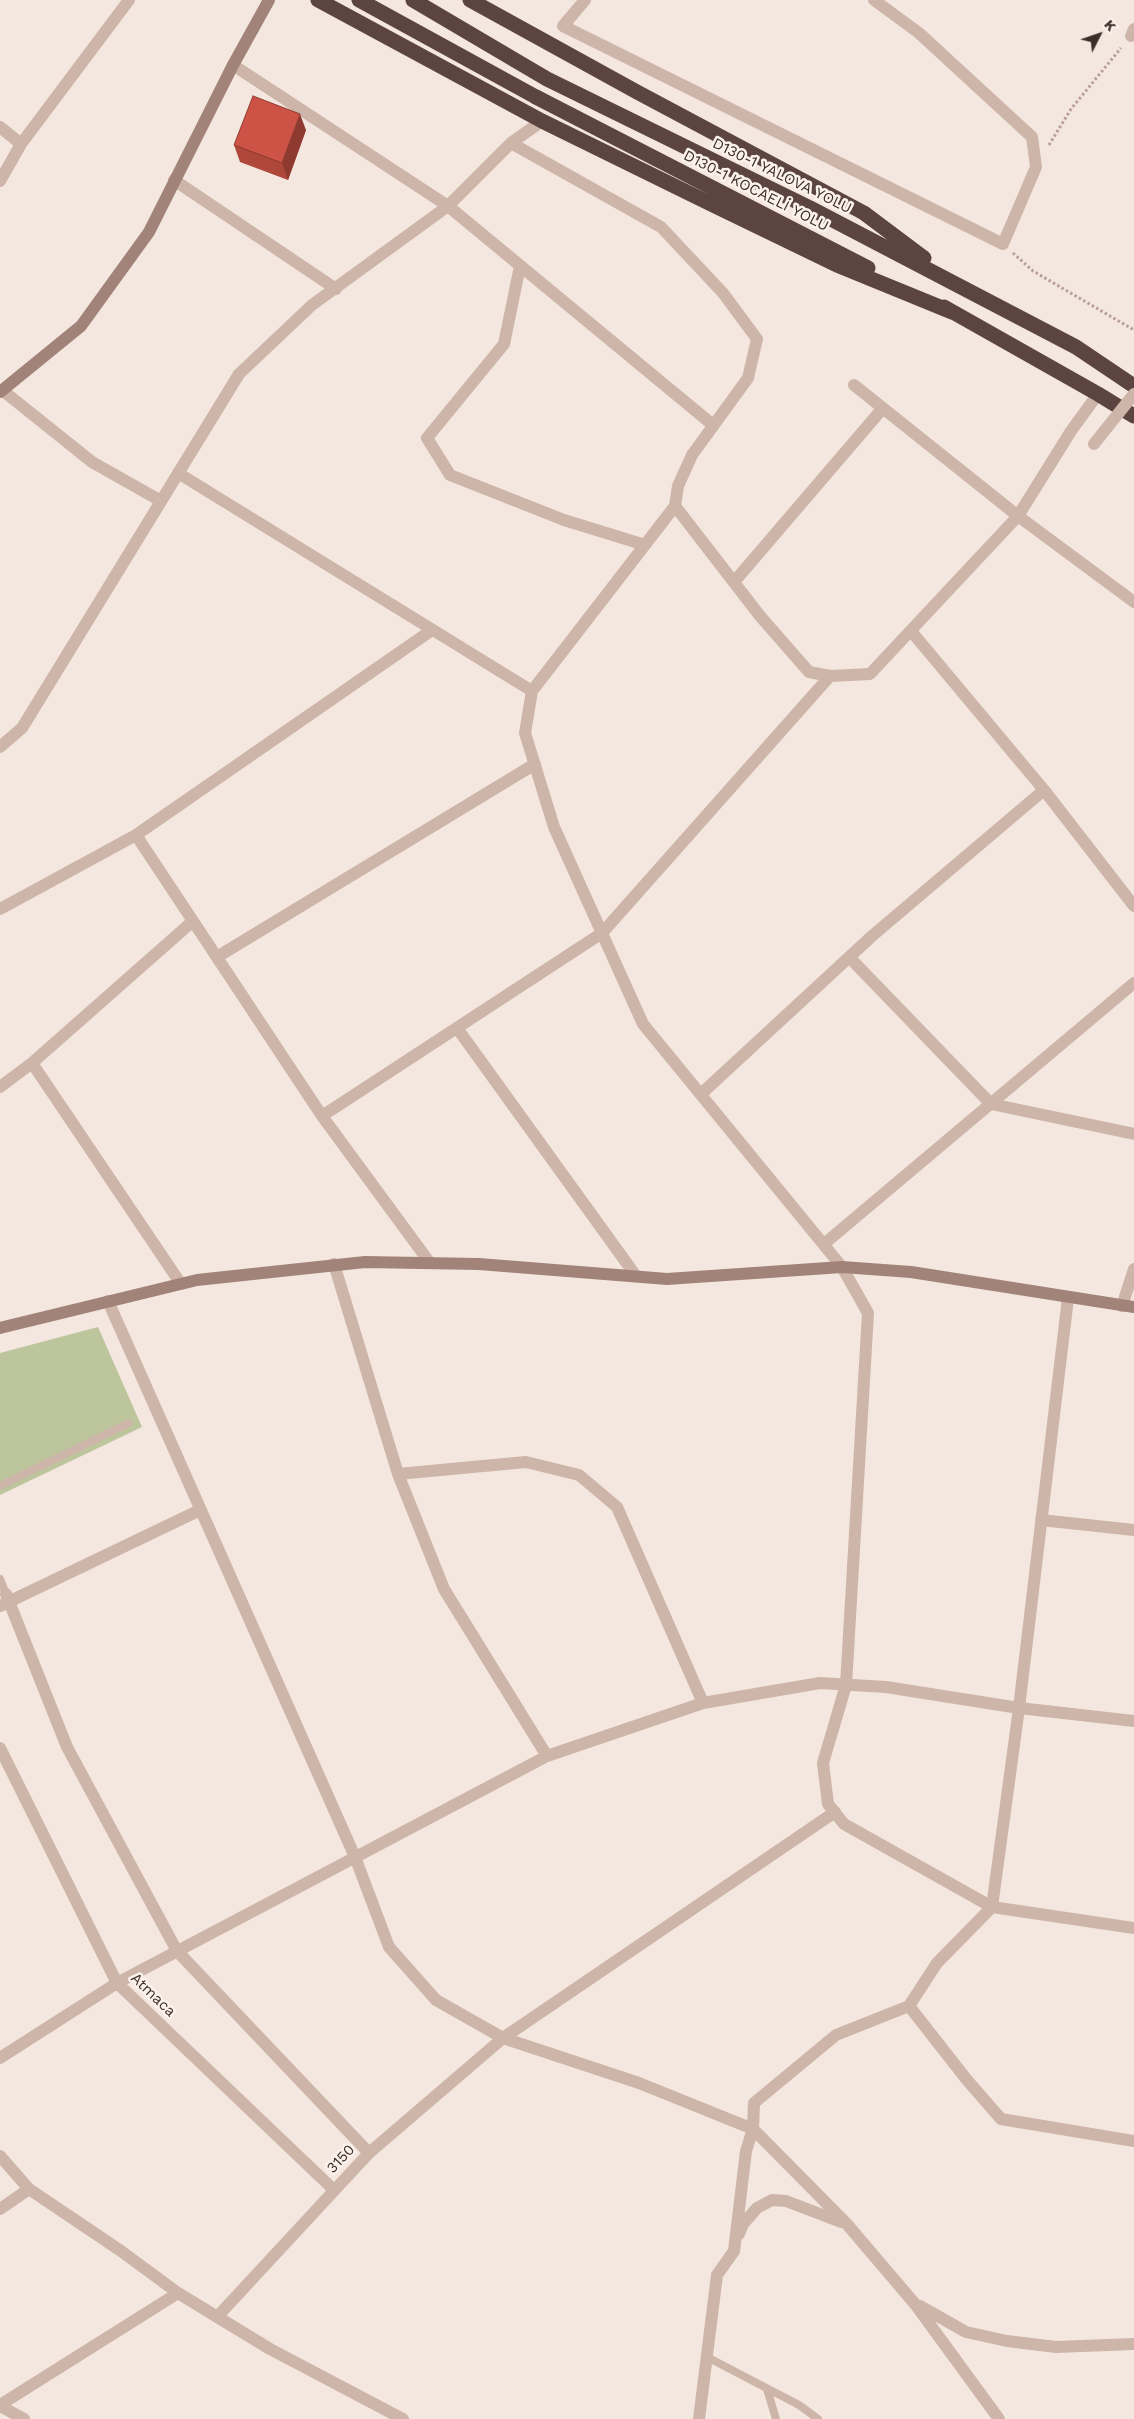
<!DOCTYPE html>
<html>
<head>
<meta charset="utf-8">
<style>
  body { margin:0 }
  #map { position:relative; width:1134px; height:2419px; overflow:hidden; background:#f4e7df; font-family:"Work Sans",sans-serif }
  canvas { display:block }
  .north { position:absolute; left:1074px; top:10px; width:50px; height:50px; -webkit-text-stroke:4px #fbf2ec; paint-order:stroke; rotate:49deg; font-size:14px; font-weight:700; line-height:20px; text-align:center; color:#3b2d2a }
  .north::after { content:''; display:block; margin:auto; width:18px; height:22px; background:#3b2d2a; clip-path:polygon(50% 0,100% 100%,50% 72%,0 100%) }
</style>
</head>
<body>
<div id="map">
<canvas width="1134" height="2419"></canvas>
<div class="north">K</div>
</div>
<script>
const ctx = document.querySelector('canvas').getContext('2d');
ctx.lineJoin = 'round';
function fillPath(path, color) {
  ctx.fillStyle = color;
  ctx.fill(path, 'evenodd');
}
function toPath(rows) {
  const path = new Path2D();
  for (const r of rows) {
    path.moveTo(r[0], r[1]);
    for (let i = 2; i < r.length; i += 2) path.lineTo(r[i], r[i + 1]);
  }
  return path;
}
function trace(path, color, width, dash) {
  ctx.strokeStyle = color;
  ctx.lineWidth = width;
  ctx.lineCap = dash ? 'butt' : 'round';
  ctx.setLineDash(dash || []);
  ctx.stroke(path);
}
function drawText(font, color, halo, rows, align = 'center') {
  ctx.font = font + ' "Work Sans",sans-serif';
  ctx.lineWidth = 5;
  ctx.setLineDash([]);
  ctx.textBaseline = 'middle';
  ctx.strokeStyle = halo;
  ctx.fillStyle = color;
  for (const [text, x, y, turn = 0] of rows) {
    ctx.save();
    ctx.translate(x, y);
    ctx.rotate((+turn || 0) * Math.PI / 180);
    ctx.textAlign = isNaN(turn) ? turn : align;
    if (halo) ctx.strokeText(text, 0, 0);
    ctx.fillText(text, 0, 0);
    ctx.restore();
  }
}
const green = toPath([
  [98,1327,142,1427,0,1495,0,1353]
]);
const path = toPath([
  [1049,145,1071,109,1121,48],
  [1013,253,1033,271,1134,330]
]);
const lane = toPath([
  [0,1486,129,1423],
  [0,1579,6,1594],
  [707,2357,799,2405,818,2419],
  [767,2389,776,2419]
]);
const street = toPath([
  [585,0,563,26,1003,244,1036,167,1032,137,919,33,874,0],
  [1131,36,1134,29],
  [233,65,448,206,713,425],
  [0,127,21,144],
  [511,143,661,227,723,293,757,339,748,378,692,455,678,486,675,506,760,616,809,672,830,676,870,674,1018,516,1071,431,1098,394],
  [174,180,336,289],
  [0,181,21,144,129,0],
  [520,266,504,344,427,438,450,475,564,520,645,545],
  [854,385,1018,516,1134,602],
  [2,390,92,462,161,501],
  [178,473,532,691],
  [675,506,532,691,525,733,554,827,643,1024,842,1267,868,1313,846,1685,823,1763,828,1804,844,1824,992,1907,1134,1928],
  [734,582,883,408],
  [911,631,1044,790,1134,906],
  [0,747,22,728,239,374,312,305,448,206,511,143,542,121],
  [136,835,322,1116,430,1263],
  [0,909,136,835,432,630],
  [217,957,535,764],
  [849,957,991,1104,1134,1134],
  [457,1028,636,1276],
  [32,1063,193,921],
  [0,1087,32,1063,181,1284],
  [701,1094,872,936,1044,790],
  [322,1116,602,933,830,676],
  [824,1244,1134,983],
  [334,1264,398,1474,444,1589,547,1756],
  [108,1301,355,1857,389,1947,436,2000,503,2038,639,2083,753,2129,846,2223,915,2304,999,2419],
  [1122,1306,1134,1269],
  [398,1474,526,1462,579,1475,617,1507,703,1703],
  [1041,1520,1134,1530],
  [6,1594,67,1747,177,1951,369,2153],
  [0,1606,200,1510],
  [0,1748,117,1983,334,2190],
  [909,2006,967,2080,1001,2119,1134,2141],
  [0,2058,117,1983,547,1756,703,1703,820,1683,886,1687,1019,1708,1134,1721],
  [0,2156,29,2189],
  [0,2209,29,2189,121,2251,178,2293,270,2349,403,2419],
  [739,2234,743,2224,757,2208,772,2200,786,2201,841,2222],
  [920,2306,966,2332,1007,2341,1056,2347,1134,2344],
  [217,2317,369,2153,503,2038,835,1812],
  [0,2405,178,2293],
  [0,2406,24,2419],
  [699,2419,717,2275,734,2251,746,2151,753,2129,754,2103,836,2035,909,2006,937,1963,992,1907,1019,1708,1068,1298]
]);
const secondary = toPath([
  [0,392,81,326,149,232,233,65,269,0],
  [0,1328,197,1280,365,1262,479,1264,667,1279,842,1267,911,1272,1134,1307]
]);
const highway = toPath([
  [318,0,542,121,709,203,837,265,952,312],
  [413,0,547,79,810,208,1076,347,1134,386],
  [470,0,637,92,864,213,924,258],
  [536,97,868,268],
  [944,307,1098,394,1134,416]
]);
const streetBridge = toPath([
  [1094,444,1134,394]
]);
const highwayBridge = toPath([
  [359,0,536,97]
]);
const wall = toPath([
  [306,130,288,180,240,162,234,145]
]);
const shadedWall = toPath([
  [300,114,306,130,288,180,282,163]
]);
const building = toPath([
  [253,96,300,114,282,163,234,145,253,96]
]);
const streetNames = [
  ["D130-1 YALOVA YOLU",782,176,26],
  ["D130-1 KOCAELİ YOLU",756,191,27],
  ["Atmaca",153,1995,44],
  ["3150",341,2159,-47]
];
fillPath(green, '#bdc59d');
trace(path, '#ba9f93', 3, [2.5, 2.5]);
trace(lane, '#ceb5aa', 8);
trace(street, '#ceb5aa', 12);
trace(secondary, '#a2837a', 12);
trace(highway, '#5c4540', 15);
trace(streetBridge, '#ceb5aa', 12);
trace(highwayBridge, '#5c4540', 15);
fillPath(wall, '#af473b');
fillPath(shadedWall, '#8f3a30');
fillPath(building, '#cc5345');
trace(building, '#8f3a30', 1);
drawText('15px', '#3b2d2a', '#fbf2ec', streetNames);
</script>
</body>
</html>
